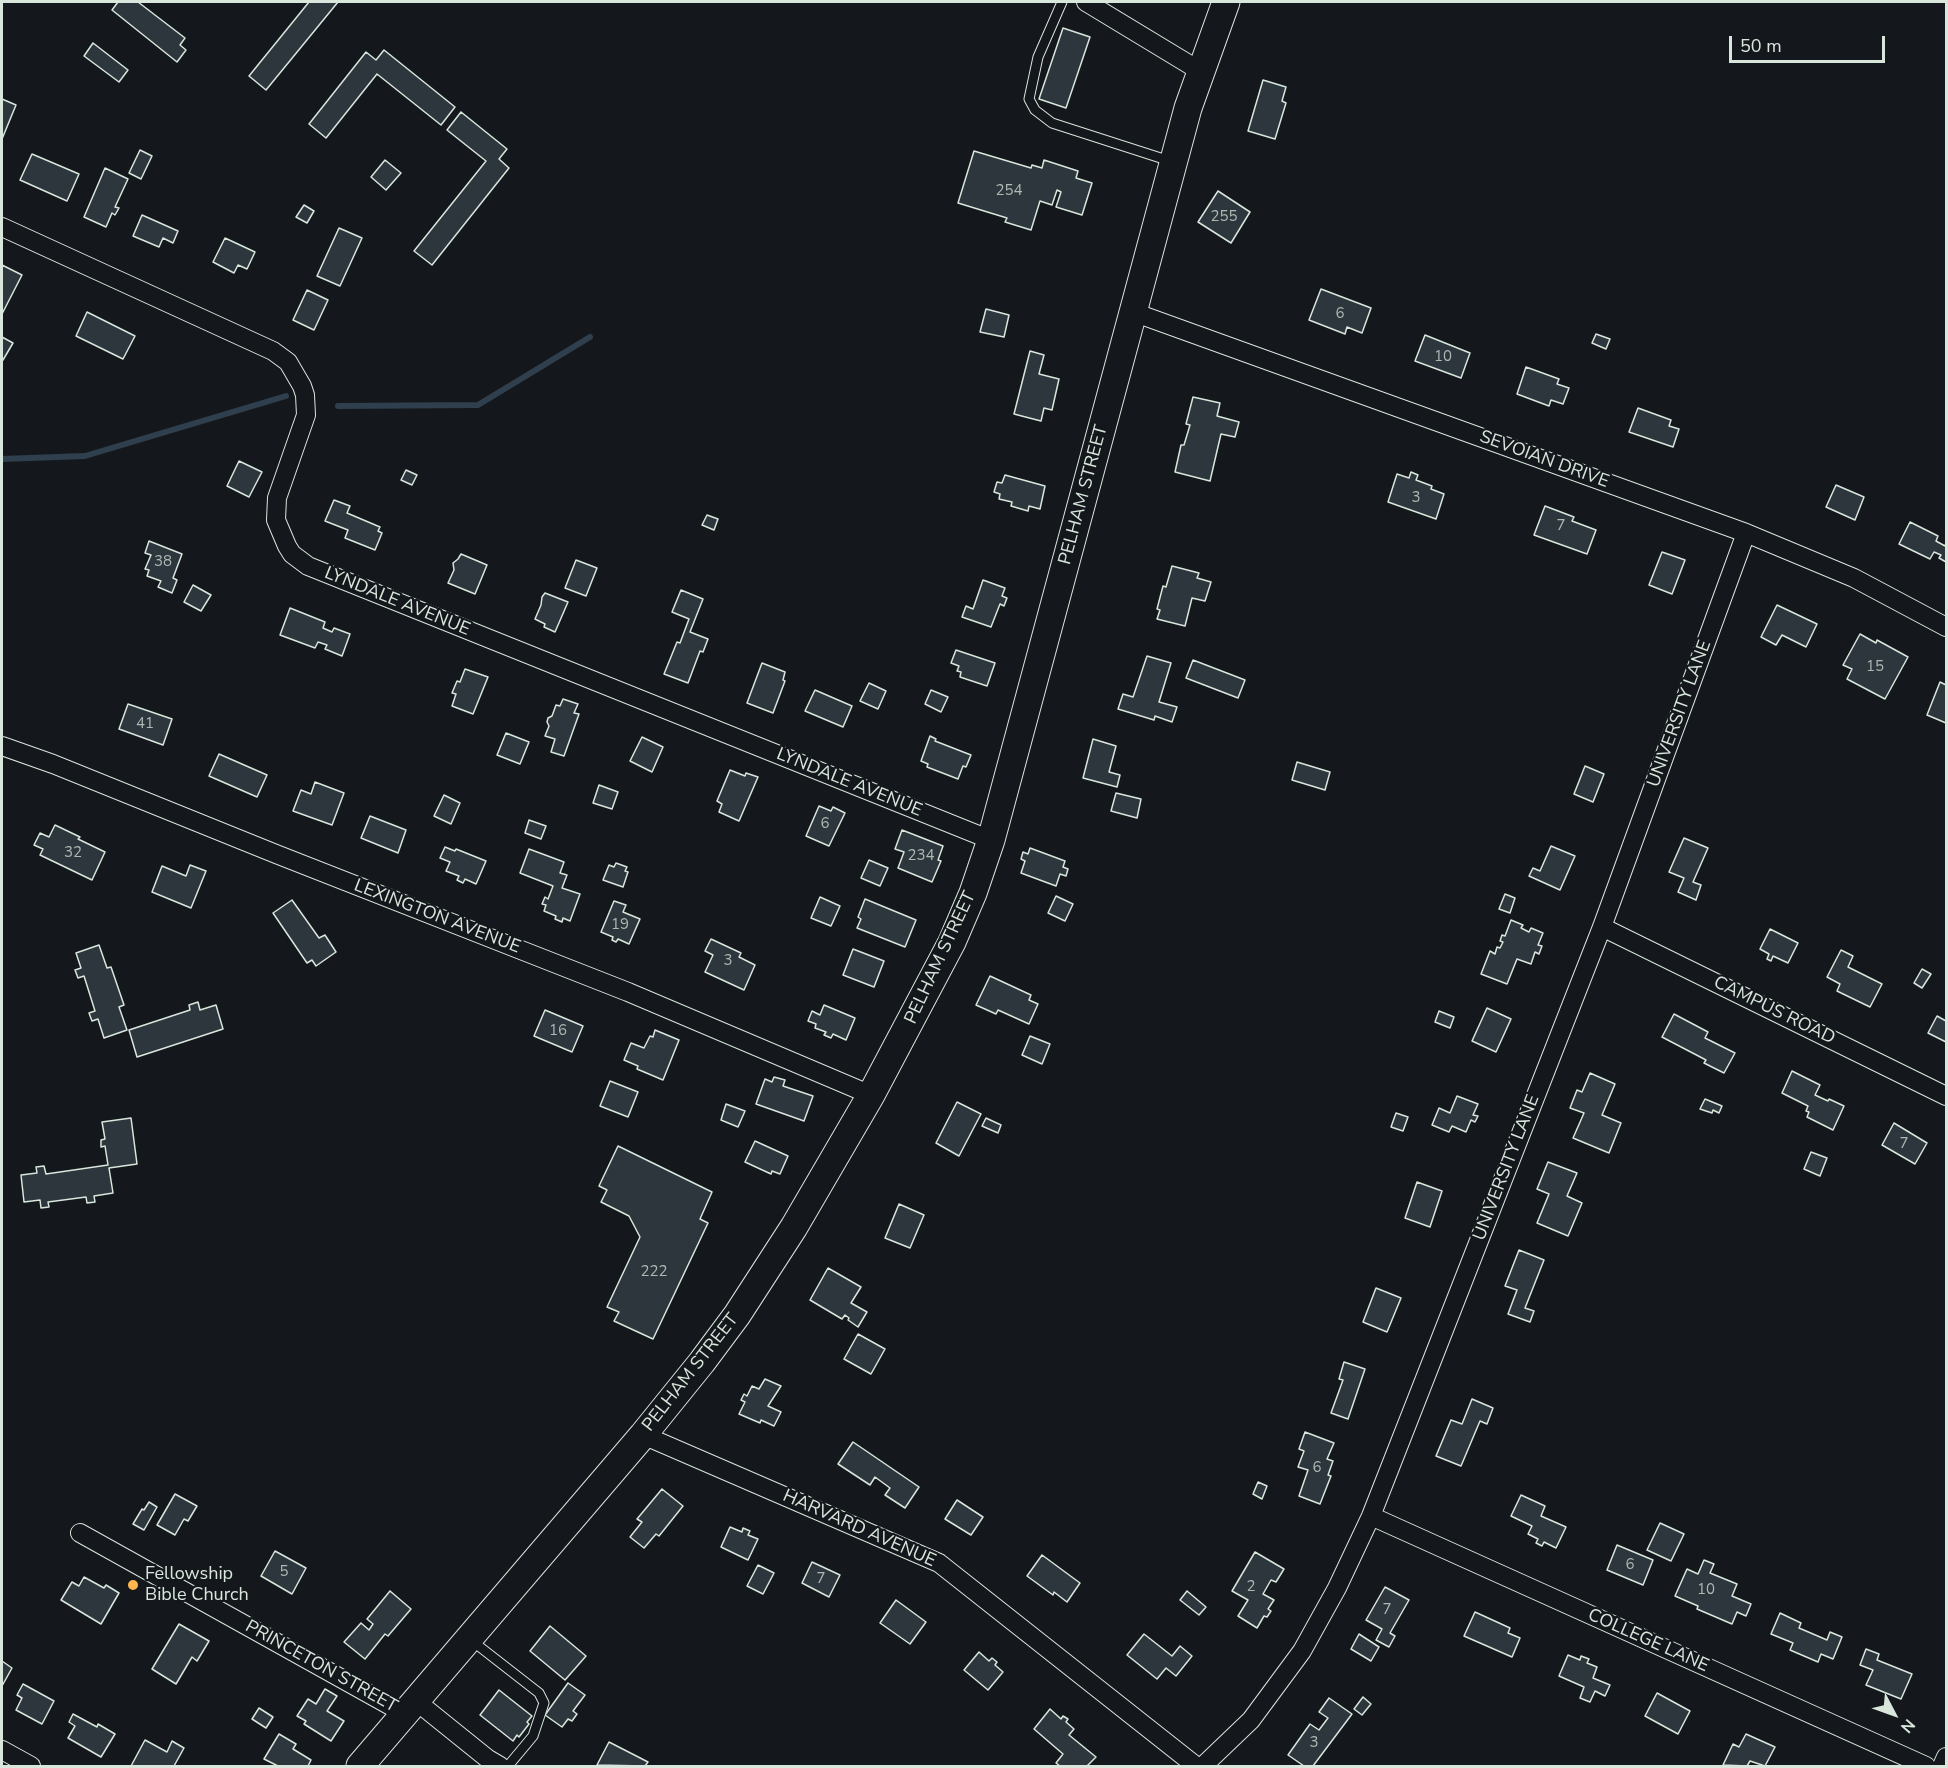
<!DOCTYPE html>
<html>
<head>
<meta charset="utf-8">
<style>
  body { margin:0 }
  #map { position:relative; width:1948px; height:1768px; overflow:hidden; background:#14181c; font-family:"Nunito Sans",sans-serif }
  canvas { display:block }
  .frame { position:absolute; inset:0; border:3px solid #d8e6dc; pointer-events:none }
  .north { position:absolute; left:1864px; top:1684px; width:60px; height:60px; -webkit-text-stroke:4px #14181c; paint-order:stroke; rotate:131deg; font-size:16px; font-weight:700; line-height:24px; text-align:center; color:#d8e6dc }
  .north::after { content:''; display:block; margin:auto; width:21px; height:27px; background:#d8e6dc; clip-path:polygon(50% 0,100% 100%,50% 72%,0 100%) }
  .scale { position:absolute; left:1729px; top:36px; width:156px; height:27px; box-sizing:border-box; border:3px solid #d8e6dc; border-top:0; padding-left:8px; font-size:18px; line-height:21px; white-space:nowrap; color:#d8e6dc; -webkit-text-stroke:4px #14181c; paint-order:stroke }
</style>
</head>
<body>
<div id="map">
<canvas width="1948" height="1768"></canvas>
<div class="frame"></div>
<div class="north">N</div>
<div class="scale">50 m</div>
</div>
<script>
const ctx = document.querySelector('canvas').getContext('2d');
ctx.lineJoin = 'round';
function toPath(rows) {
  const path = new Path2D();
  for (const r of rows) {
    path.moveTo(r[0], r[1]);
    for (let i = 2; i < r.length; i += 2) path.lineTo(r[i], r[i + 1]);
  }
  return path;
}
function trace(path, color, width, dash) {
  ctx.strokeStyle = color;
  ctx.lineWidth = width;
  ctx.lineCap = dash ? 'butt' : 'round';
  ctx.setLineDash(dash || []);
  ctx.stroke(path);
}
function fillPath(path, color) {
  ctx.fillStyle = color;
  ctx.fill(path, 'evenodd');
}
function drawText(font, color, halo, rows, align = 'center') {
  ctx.font = font + ' "Nunito Sans",sans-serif';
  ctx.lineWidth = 4.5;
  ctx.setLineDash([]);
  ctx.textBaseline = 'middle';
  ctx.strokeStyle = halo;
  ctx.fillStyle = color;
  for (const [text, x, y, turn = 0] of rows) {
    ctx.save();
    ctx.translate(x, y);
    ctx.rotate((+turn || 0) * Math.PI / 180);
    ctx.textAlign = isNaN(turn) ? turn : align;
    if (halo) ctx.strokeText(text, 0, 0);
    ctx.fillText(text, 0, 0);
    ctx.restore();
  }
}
const stream = toPath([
  [338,406,478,405,590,337],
  [2,459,85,456,286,396]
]);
const building = toPath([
  [118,2,138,2,185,38,180,45,186,50,177,62,112,10,118,2],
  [309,2,338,2,266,90,249,76,309,2],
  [1063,28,1090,37,1066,108,1039,99,1063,28],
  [93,43,128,70,119,82,84,56,93,43],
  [384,50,455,107,441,125,377,74,326,138,309,124,366,52,376,60,384,50],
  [1263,80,1286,87,1282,101,1286,103,1275,139,1248,131,1263,80],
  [2,99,16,105,2,139,2,99],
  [461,112,507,149,499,159,509,168,432,265,414,251,486,161,447,130,461,112],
  [140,150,152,156,141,179,129,173,140,150],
  [974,151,1031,168,1032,165,1042,168,1044,160,1078,171,1076,178,1092,183,1082,215,1056,207,1061,192,1057,190,1052,205,1040,201,1031,230,1005,222,1007,218,958,203,974,151],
  [32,154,79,174,67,201,20,180,32,154],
  [385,160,401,173,386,190,371,177,385,160],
  [105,168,128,179,115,207,119,208,115,215,112,213,106,227,84,217,105,168],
  [1218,191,1250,212,1231,243,1198,222,1218,191],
  [304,205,314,211,307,223,296,217,304,205],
  [142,215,178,231,173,243,163,238,159,247,133,236,142,215],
  [339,228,362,238,340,286,317,276,339,228],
  [225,238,255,252,247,269,238,265,234,273,213,262,225,238],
  [2,265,22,275,2,314,2,265],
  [1321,289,1371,308,1362,333,1347,327,1345,334,1309,320,1321,289],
  [307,290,328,300,314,330,293,320,307,290],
  [986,309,1009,315,1004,337,980,332,986,309],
  [87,312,135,336,123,359,76,336,87,312],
  [1596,334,1610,339,1606,349,1592,343,1596,334],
  [1425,335,1470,353,1461,378,1415,361,1425,335],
  [2,337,13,343,3,360,2,359,2,337],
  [1030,351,1044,355,1039,374,1059,379,1052,410,1044,408,1041,421,1014,414,1030,351],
  [1526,367,1559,379,1557,384,1569,388,1563,404,1551,400,1549,406,1517,394,1526,367],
  [1193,397,1220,403,1217,416,1239,422,1235,437,1221,434,1210,481,1175,472,1181,445,1184,445,1190,425,1186,424,1193,397],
  [1638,408,1671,420,1669,426,1679,429,1673,447,1629,432,1638,408],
  [239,461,262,472,249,497,227,486,239,461],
  [406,470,417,475,412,485,401,480,406,470],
  [1411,472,1418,475,1416,480,1432,486,1431,489,1444,494,1436,519,1388,502,1397,474,1409,478,1411,472],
  [1005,475,1045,486,1040,509,1029,506,1028,511,1011,506,1012,502,999,499,1000,494,994,492,997,482,1002,483,1005,475],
  [1836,485,1864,497,1855,520,1826,507,1836,485],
  [334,500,350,506,347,513,380,527,378,531,382,533,375,550,345,538,348,530,325,521,334,500],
  [1545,506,1574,517,1572,521,1596,530,1587,554,1534,535,1545,506],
  [707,515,718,519,714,530,702,525,707,515],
  [1910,522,1938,536,1936,541,1945,546,1946,543,1946,562,1939,558,1941,555,1934,552,1930,559,1899,544,1910,522],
  [149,541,182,554,173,578,177,580,172,593,158,587,161,581,147,576,149,570,145,569,151,555,145,553,149,541],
  [1662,552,1685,560,1672,594,1649,585,1662,552],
  [461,554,487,565,475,594,448,583,454,570,453,563,458,559,461,554],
  [576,560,597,568,586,596,565,588,576,560],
  [1172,566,1199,573,1197,578,1211,582,1205,601,1192,598,1185,626,1157,619,1160,610,1157,609,1163,586,1166,587,1172,566],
  [983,580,1005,588,1002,596,1007,598,1004,606,1000,604,991,627,962,617,966,606,973,609,983,580],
  [193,585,211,595,201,611,184,602,193,585],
  [681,590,703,599,690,632,708,639,703,652,700,651,688,683,664,674,677,642,680,643,689,619,672,612,681,590],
  [545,593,568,602,555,632,544,627,545,624,535,619,541,605,542,597,545,593],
  [1777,605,1817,624,1806,647,1782,635,1776,645,1761,637,1777,605],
  [290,608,325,622,323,628,332,632,334,628,350,634,342,656,325,649,327,645,318,642,315,648,280,635,290,608],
  [1860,634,1876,643,1877,640,1908,657,1885,699,1847,679,1852,669,1843,665,1860,634],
  [956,650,995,663,987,686,960,677,961,672,957,671,959,666,951,663,956,650],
  [1147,656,1171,663,1159,702,1177,707,1172,722,1155,716,1154,720,1118,709,1123,694,1133,697,1147,656],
  [1193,660,1245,680,1238,698,1186,678,1193,660],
  [762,663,785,672,783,680,785,681,773,713,747,703,762,663],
  [465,669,488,677,473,714,452,706,456,694,452,693,457,681,460,682,465,669],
  [1940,682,1946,685,1946,723,1927,715,1940,682],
  [869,683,886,691,878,709,860,701,869,683],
  [815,690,852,706,843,727,805,711,815,690],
  [931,690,948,697,941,712,925,704,931,690],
  [563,699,578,704,574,713,579,714,564,756,551,752,555,739,545,736,549,726,547,722,548,718,552,716,556,705,560,706,563,699],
  [128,704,172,719,163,745,119,729,128,704],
  [506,733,529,742,520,764,497,755,506,733],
  [930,736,936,739,935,741,971,755,966,767,963,766,958,779,927,767,928,764,921,761,930,736],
  [642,737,663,747,652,772,630,761,642,737],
  [1093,739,1116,746,1109,772,1120,775,1117,787,1083,778,1093,739],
  [219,754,267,775,257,797,209,776,219,754],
  [1297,762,1330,772,1325,790,1292,780,1297,762],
  [1585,766,1604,774,1593,802,1574,794,1585,766],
  [730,770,745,776,746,773,758,777,739,821,719,812,722,804,717,801,730,770],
  [315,782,344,793,332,825,293,811,301,790,311,794,315,782],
  [599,785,618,792,612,809,593,803,599,785],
  [1116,793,1141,799,1137,818,1111,811,1116,793],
  [444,795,460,803,451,824,434,816,444,795],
  [819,806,831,811,833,807,845,813,829,846,806,836,819,806],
  [370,816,406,830,398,853,361,838,370,816],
  [529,820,546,826,541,839,525,833,529,820],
  [55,825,80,837,78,839,105,852,92,880,40,855,43,849,34,845,40,833,49,837,55,825],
  [902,830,943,846,938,860,941,861,932,882,898,868,904,852,895,849,902,830],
  [1684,838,1708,848,1693,882,1701,885,1696,900,1678,892,1684,878,1669,872,1684,838],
  [1551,846,1575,856,1560,890,1529,876,1533,868,1540,871,1551,846],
  [445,847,455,851,456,849,486,861,476,884,465,879,463,883,457,880,459,876,446,871,450,862,440,858,445,847],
  [1030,848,1065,861,1063,867,1068,869,1066,876,1060,874,1056,886,1021,873,1025,861,1021,859,1023,852,1028,854,1030,848],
  [529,849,564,862,560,873,567,875,562,888,580,894,570,921,563,918,562,922,555,919,556,916,544,911,546,905,542,904,545,897,548,899,553,886,520,873,529,849],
  [869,860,888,868,880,886,861,878,869,860],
  [616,863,627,867,625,871,628,872,623,887,603,880,609,865,614,867,616,863],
  [190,865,206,871,191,908,152,892,162,866,186,876,190,865],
  [1505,894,1515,898,1510,913,1499,909,1505,894],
  [1056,896,1073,904,1065,921,1048,913,1056,896],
  [820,897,840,906,831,926,811,918,820,897],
  [865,899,916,920,905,947,857,928,861,919,858,917,865,899],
  [292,900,319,938,325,935,336,952,316,966,312,960,307,963,273,913,292,900],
  [614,901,626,905,623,912,640,919,629,944,618,939,616,942,612,940,613,937,601,932,614,901],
  [1511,920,1523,925,1521,928,1529,932,1531,928,1543,933,1538,945,1542,946,1539,954,1535,952,1531,964,1517,959,1507,984,1481,974,1490,951,1495,954,1497,947,1500,948,1503,942,1500,941,1502,935,1505,936,1511,920],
  [1770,929,1798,943,1788,963,1773,956,1771,961,1767,959,1769,954,1760,949,1770,929],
  [711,939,741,953,739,957,755,965,744,990,705,972,713,955,705,951,711,939],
  [99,945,107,968,111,967,124,1005,119,1007,127,1030,104,1038,98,1019,92,1021,89,1013,95,1011,84,976,78,978,75,970,81,968,76,953,99,945],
  [853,949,884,961,874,987,843,975,853,949],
  [1841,950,1853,956,1848,967,1882,984,1870,1007,1837,991,1840,984,1827,977,1841,950],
  [1922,969,1931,974,1922,988,1914,983,1922,969],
  [990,976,1031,995,1029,1000,1038,1004,1029,1024,998,1010,996,1014,976,1005,990,976],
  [198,1002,200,1010,216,1005,223,1029,137,1057,129,1030,190,1010,189,1005,198,1002],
  [824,1005,855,1018,846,1040,833,1034,831,1038,824,1035,826,1032,815,1028,816,1024,808,1021,812,1011,820,1015,824,1005],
  [1487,1008,1511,1019,1496,1052,1472,1041,1487,1008],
  [545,1010,583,1026,572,1052,534,1036,545,1010],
  [1439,1011,1454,1017,1450,1028,1435,1022,1439,1011],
  [1674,1014,1708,1032,1705,1038,1735,1053,1724,1073,1704,1063,1706,1060,1662,1037,1674,1014],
  [1937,1016,1946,1021,1946,1042,1928,1033,1937,1016],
  [655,1030,679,1040,663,1080,637,1069,638,1066,624,1060,631,1043,644,1048,650,1036,653,1037,655,1030],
  [1030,1036,1050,1044,1042,1064,1022,1055,1030,1036],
  [1792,1071,1820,1085,1815,1095,1828,1101,1829,1099,1844,1106,1833,1130,1807,1117,1809,1112,1806,1111,1808,1106,1782,1093,1792,1071],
  [1590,1073,1615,1084,1602,1115,1621,1123,1609,1153,1573,1138,1584,1113,1570,1108,1577,1090,1582,1092,1590,1073],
  [774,1077,785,1080,783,1086,813,1096,804,1121,756,1104,765,1079,772,1082,774,1077],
  [610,1081,638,1092,628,1117,600,1106,610,1081],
  [1457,1096,1478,1104,1473,1115,1478,1116,1475,1122,1471,1120,1466,1132,1452,1126,1449,1132,1432,1125,1439,1108,1450,1113,1457,1096],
  [1705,1099,1722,1106,1719,1113,1713,1110,1712,1113,1700,1109,1705,1099],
  [957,1102,981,1114,959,1156,936,1143,957,1102],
  [726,1104,745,1111,738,1127,721,1120,726,1104],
  [1396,1113,1408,1117,1403,1131,1391,1127,1396,1113],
  [131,1118,137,1164,109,1168,113,1193,94,1196,95,1202,87,1203,86,1197,48,1202,49,1207,41,1208,40,1200,24,1202,21,1175,37,1173,36,1167,44,1166,46,1174,108,1165,105,1146,101,1147,101,1140,105,1139,102,1122,131,1118],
  [986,1118,1001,1125,998,1133,982,1126,986,1118],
  [1894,1123,1927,1143,1915,1164,1882,1145,1894,1123],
  [755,1141,788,1156,780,1174,772,1171,771,1174,745,1162,755,1141],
  [618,1146,712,1192,700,1219,708,1223,653,1339,614,1321,619,1312,607,1307,640,1237,629,1216,601,1202,607,1190,599,1186,618,1146],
  [1811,1152,1827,1158,1820,1176,1804,1169,1811,1152],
  [1548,1162,1577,1173,1567,1196,1582,1203,1568,1236,1537,1223,1549,1194,1537,1189,1548,1162],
  [1417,1182,1442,1191,1430,1227,1405,1218,1417,1182],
  [899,1204,924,1215,910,1248,885,1238,899,1204],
  [1519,1250,1544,1260,1525,1308,1534,1311,1530,1322,1508,1314,1517,1290,1505,1286,1519,1250],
  [828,1268,861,1287,851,1303,867,1312,858,1327,848,1320,849,1318,845,1315,842,1319,810,1300,828,1268],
  [1376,1288,1401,1298,1387,1332,1363,1322,1376,1288],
  [858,1334,885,1349,871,1374,844,1359,858,1334],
  [1344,1362,1365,1369,1348,1419,1331,1413,1343,1380,1339,1379,1344,1362],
  [765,1379,781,1386,768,1406,781,1412,774,1426,761,1420,760,1423,739,1414,745,1402,741,1400,744,1394,747,1396,752,1386,759,1389,765,1379],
  [1472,1399,1493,1408,1487,1424,1480,1421,1461,1466,1436,1456,1451,1420,1462,1424,1472,1399],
  [1305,1432,1334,1443,1327,1459,1333,1461,1328,1475,1331,1476,1320,1504,1299,1496,1308,1470,1298,1467,1304,1451,1299,1449,1305,1432],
  [853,1442,919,1487,905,1508,885,1495,890,1488,875,1477,870,1485,838,1464,853,1442],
  [1258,1482,1267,1486,1262,1499,1253,1494,1258,1482],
  [662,1489,683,1506,659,1536,656,1534,644,1548,630,1537,642,1522,637,1519,662,1489],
  [175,1494,197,1506,188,1521,184,1519,175,1535,157,1525,175,1494],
  [1521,1495,1545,1506,1541,1516,1566,1527,1556,1548,1544,1542,1542,1546,1536,1543,1538,1539,1528,1534,1532,1526,1511,1516,1521,1495],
  [957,1500,983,1517,971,1535,945,1519,957,1500],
  [149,1502,157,1507,144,1530,133,1524,142,1509,144,1510,149,1502],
  [1660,1523,1684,1534,1671,1561,1647,1550,1660,1523],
  [730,1527,742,1532,743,1528,750,1531,748,1535,758,1539,748,1560,721,1547,730,1527],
  [1617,1545,1653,1560,1643,1585,1607,1570,1617,1545],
  [275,1551,306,1568,292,1594,261,1576,275,1551],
  [1255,1552,1284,1569,1276,1582,1271,1580,1263,1594,1274,1600,1268,1609,1271,1611,1267,1617,1264,1616,1257,1628,1238,1616,1248,1600,1232,1591,1255,1552],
  [1042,1555,1080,1583,1067,1602,1054,1592,1053,1595,1027,1576,1042,1555],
  [1704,1560,1714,1564,1710,1573,1737,1584,1732,1596,1751,1604,1746,1616,1737,1612,1732,1624,1697,1609,1698,1606,1675,1596,1687,1569,1698,1574,1704,1560],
  [812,1562,840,1575,829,1597,802,1583,812,1562],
  [758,1565,774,1573,763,1594,747,1586,758,1565],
  [84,1577,104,1588,106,1585,119,1593,101,1624,61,1600,72,1582,79,1586,84,1577],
  [1385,1587,1409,1600,1390,1633,1395,1636,1389,1647,1376,1640,1382,1629,1366,1620,1385,1587],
  [390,1591,411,1609,388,1636,385,1634,365,1659,344,1642,361,1623,369,1630,373,1624,367,1619,390,1591],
  [1187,1591,1206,1607,1199,1615,1180,1600,1187,1591],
  [896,1600,926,1622,910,1644,880,1623,896,1600],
  [1475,1612,1510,1628,1508,1633,1520,1638,1512,1657,1464,1636,1475,1612],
  [1780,1613,1801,1623,1799,1628,1827,1640,1830,1632,1842,1637,1833,1659,1821,1654,1818,1662,1790,1650,1793,1643,1771,1634,1780,1613],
  [179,1624,209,1641,197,1661,192,1657,176,1684,152,1669,179,1624],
  [550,1626,586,1656,565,1680,530,1651,550,1626],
  [1144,1634,1172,1656,1180,1646,1192,1656,1176,1676,1166,1668,1157,1679,1127,1655,1144,1634],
  [1359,1634,1379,1647,1371,1661,1351,1649,1359,1634],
  [1866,1649,1879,1654,1877,1660,1912,1674,1901,1699,1866,1685,1873,1670,1860,1665,1866,1649],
  [979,1652,989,1661,992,1658,997,1662,995,1665,1003,1672,988,1690,964,1670,979,1652],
  [1568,1655,1580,1660,1581,1656,1589,1659,1587,1663,1597,1667,1593,1678,1610,1685,1605,1696,1595,1691,1590,1702,1580,1698,1584,1687,1559,1676,1568,1655],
  [2,1661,12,1668,2,1686,2,1661],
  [568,1683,585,1695,573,1711,577,1714,572,1721,568,1719,562,1727,545,1715,568,1683],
  [23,1684,54,1701,42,1724,16,1710,22,1698,17,1695,23,1684],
  [325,1689,337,1696,327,1711,344,1721,331,1741,304,1724,306,1721,297,1716,308,1699,316,1704,325,1689],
  [499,1690,532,1716,527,1722,529,1724,519,1737,517,1735,513,1741,480,1715,499,1690],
  [1657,1693,1690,1711,1678,1734,1645,1716,1657,1693],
  [1363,1697,1371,1704,1362,1715,1354,1709,1363,1697],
  [1329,1698,1352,1714,1313,1766,1304,1766,1288,1755,1310,1724,1319,1730,1328,1718,1319,1712,1329,1698],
  [259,1708,273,1717,266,1728,252,1719,259,1708],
  [1050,1709,1061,1719,1063,1716,1068,1719,1066,1722,1074,1729,1069,1735,1096,1757,1087,1766,1060,1766,1056,1763,1063,1754,1034,1729,1050,1709],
  [73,1714,97,1727,98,1724,115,1734,101,1757,68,1738,75,1726,69,1722,73,1714],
  [279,1734,296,1744,293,1749,311,1760,308,1766,278,1766,264,1759,279,1734],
  [1746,1734,1775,1747,1765,1766,1750,1761,1747,1766,1723,1765,1733,1744,1739,1747,1746,1734],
  [145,1740,167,1752,172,1741,184,1748,174,1766,131,1766,145,1740],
  [609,1742,648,1762,645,1766,597,1765,609,1742]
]);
const lane = toPath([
  [1062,2,1038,57,1029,99,1035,110,1052,123,1170,161],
  [471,1640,539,1693,544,1703,533,1736,508,1766]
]);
const street = toPath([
  [1086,2,1200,71],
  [2,227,273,351,288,362,302,386,305,395,306,415,277,498,276,520,287,546,292,554,308,566,991,840],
  [1133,312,1746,533,1854,578,1946,627],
  [2,746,53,764,276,854,628,992,871,1095],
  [1602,927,1946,1096],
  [643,1435,939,1563,1196,1766],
  [1371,1516,1926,1766],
  [80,1533,405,1714],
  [416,1701,488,1759,500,1766],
  [2,1750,31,1766],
  [1203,1766,1251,1720,1302,1651,1337,1588,1371,1516,1602,927,1746,533],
  [1942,1766,1946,1757]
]);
const secondary = toPath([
  [360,1766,643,1435,702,1362,737,1315,794,1227,871,1095,952,942,973,893,991,840,1188,108,1226,2]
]);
const markers = [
  [133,1585,6,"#ffb74d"]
];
const numberNames = [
  ["254",1009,191],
  ["255",1224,217],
  ["6",1340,314],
  ["10",1443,357],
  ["3",1416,498],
  ["7",1561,526],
  ["38",163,562],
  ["15",1875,667],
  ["41",145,724],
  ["6",825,824],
  ["32",73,853],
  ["234",921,856],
  ["19",620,925],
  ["3",728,961],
  ["16",558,1031],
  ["7",1904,1144],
  ["222",654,1272],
  ["6",1317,1468],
  ["6",1630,1565],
  ["5",284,1572],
  ["7",821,1579],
  ["2",1251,1587],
  ["10",1706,1590],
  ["7",1387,1610],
  ["3",1314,1743]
];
const streetNames = [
  ["SEVOIAN DRIVE",1544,460,20],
  ["PELHAM STREET",1084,495,-75],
  ["LYNDALE AVENUE",397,602,22],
  ["UNIVERSITY LANE",1680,714,-70],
  ["LYNDALE AVENUE",849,783,22],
  ["LEXINGTON AVENUE",437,917,21],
  ["PELHAM STREET",941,958,-65],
  ["CAMPUS ROAD",1774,1011,26],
  ["UNIVERSITY LANE",1507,1168,-69],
  ["PELHAM STREET",691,1373,-52],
  ["HARVARD AVENUE",859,1529,24],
  ["COLLEGE LANE",1648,1641,24],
  ["PRINCETON STREET",321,1667,29]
];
const poiNames = [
  ["Fellowship",145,1575],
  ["Bible Church",145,1596]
];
trace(stream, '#2f3f4d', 6);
fillPath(building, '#2c363c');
trace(building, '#d8e6dc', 1.5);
trace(lane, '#d8e6dc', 11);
trace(street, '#d8e6dc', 20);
trace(secondary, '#d8e6dc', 29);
trace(lane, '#14181c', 9);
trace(street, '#14181c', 18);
trace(secondary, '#14181c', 27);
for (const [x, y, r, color] of markers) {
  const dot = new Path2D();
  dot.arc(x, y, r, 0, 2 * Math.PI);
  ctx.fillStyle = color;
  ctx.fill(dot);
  trace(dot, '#14181c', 2);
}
drawText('15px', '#adbab4', null, numberNames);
drawText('18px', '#d8e6dc', '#14181c', streetNames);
drawText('18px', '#d8e6dc', '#14181c', poiNames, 'left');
</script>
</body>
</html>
